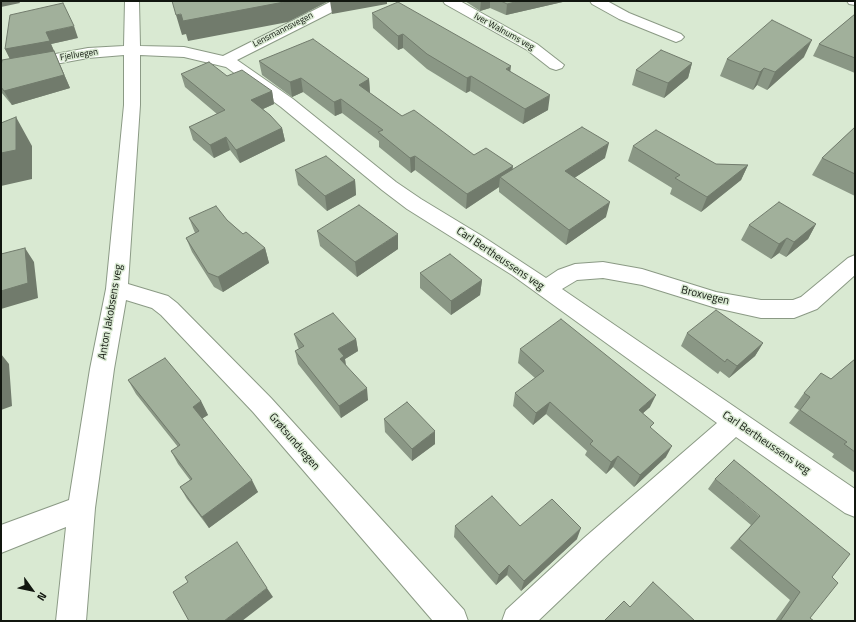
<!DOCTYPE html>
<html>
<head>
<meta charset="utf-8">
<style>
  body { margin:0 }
  #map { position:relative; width:856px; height:622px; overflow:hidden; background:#d9e9d2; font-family:"Titillium Web",sans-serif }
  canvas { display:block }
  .frame { position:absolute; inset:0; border:2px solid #11160f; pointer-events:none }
  .north { position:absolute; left:12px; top:570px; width:40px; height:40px; -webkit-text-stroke:3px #d9e9d2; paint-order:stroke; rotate:123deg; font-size:11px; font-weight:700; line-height:16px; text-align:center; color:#11160f }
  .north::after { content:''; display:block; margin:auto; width:14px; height:18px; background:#11160f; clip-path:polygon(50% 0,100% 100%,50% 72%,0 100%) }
</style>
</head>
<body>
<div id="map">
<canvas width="856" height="622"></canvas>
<div class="frame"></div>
<div class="north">N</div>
</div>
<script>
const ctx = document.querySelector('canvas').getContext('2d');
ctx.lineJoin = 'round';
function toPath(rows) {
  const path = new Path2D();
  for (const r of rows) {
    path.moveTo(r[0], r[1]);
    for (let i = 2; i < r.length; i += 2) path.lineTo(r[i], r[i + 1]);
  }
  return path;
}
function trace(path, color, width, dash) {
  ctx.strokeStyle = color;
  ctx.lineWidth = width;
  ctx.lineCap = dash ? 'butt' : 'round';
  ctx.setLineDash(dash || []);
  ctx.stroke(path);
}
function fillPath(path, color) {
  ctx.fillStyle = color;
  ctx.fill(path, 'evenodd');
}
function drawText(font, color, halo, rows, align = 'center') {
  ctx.font = font + ' "Titillium Web",sans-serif';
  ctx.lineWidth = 3;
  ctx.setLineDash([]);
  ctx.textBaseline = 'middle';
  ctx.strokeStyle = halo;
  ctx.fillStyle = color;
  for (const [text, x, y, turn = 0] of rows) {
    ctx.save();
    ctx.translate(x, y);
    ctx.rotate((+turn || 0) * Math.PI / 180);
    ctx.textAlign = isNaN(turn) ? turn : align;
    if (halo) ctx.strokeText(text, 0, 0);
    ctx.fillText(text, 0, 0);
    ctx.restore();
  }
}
const minor = toPath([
  [125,1,139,1,140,46,184,47,223,56,332,1,350,1,348,4,237,60,293,99,396,182,421,199,482,236,546,278,558,270,575,264,603,262,642,269,716,292,761,300,793,300,801,297,848,258,855,255,855,275,817,309,794,318,761,318,716,308,642,285,603,278,577,280,562,289,855,489,855,517,845,513,736,437,604,558,538,621,502,621,506,610,584,538,717,423,512,275,407,209,382,190,281,107,226,67,184,57,140,55,140,105,128,284,168,296,177,303,271,398,464,610,468,621,433,621,253,412,161,315,152,308,126,300,114,369,95,508,86,621,56,621,66,527,1,553,1,525,69,500,90,369,106,289,124,105,124,55,88,58,1,74,1,64,88,48,124,46,125,1],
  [443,1,460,1,537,44,564,65,562,68,556,70,550,68,527,50,445,4,443,1],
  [590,1,607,1,629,13,681,34,684,37,681,40,676,42,671,40,619,19,592,4,590,1]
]);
const highway = toPath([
  [847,1,855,1,855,5,849,4,847,1]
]);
const wall = toPath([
  [465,1,567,1,506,15,490,8,480,11],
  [372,13,510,71,548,110,523,124,470,91,466,93,427,69,403,48,398,50,373,28],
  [855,14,855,73,813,56,819,44],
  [78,38,51,44,70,88,12,105,1,92,1,67,10,59,5,49],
  [804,57,767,90,757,85,753,90,720,76,727,59],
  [259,61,369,79,370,93,402,116,474,155,513,166,512,170,605,158,574,178,606,217,566,245,499,192,499,187,466,209,415,170,411,173,379,147,379,141,342,113,335,116,303,92,292,97,262,75],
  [692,63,688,78,664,98,632,85,636,70],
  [181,74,227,76,272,91,274,104,263,109,282,128,285,141,240,163,230,150,214,158,193,140,189,127,217,114,185,87],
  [855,127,855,196,812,175,822,158],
  [633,146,716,164,748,165,741,180,701,212,670,194,672,188,628,161],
  [295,170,355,180,356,195,327,211,298,185],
  [189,218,227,220,243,234,265,248,269,263,223,292,214,287,192,252,186,238,195,233],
  [816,224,808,239,786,257,779,253,771,259,741,240,749,225],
  [317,231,398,249,357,277,320,246],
  [420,273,482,280,480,295,451,315,420,288],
  [687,333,763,343,755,356,729,378,720,371,718,374,681,346],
  [294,334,356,339,358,351,345,359,346,365,368,400,341,418,298,364,295,351,299,349,298,347],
  [520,349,650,407,643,413,651,428,666,457,634,487,613,467,606,474,585,455,587,451,546,414,533,425,513,406,515,393,535,378,518,363],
  [855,359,855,473,832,457,834,454,789,423,799,410,794,407,804,393,831,379],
  [128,380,201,401,208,415,202,418,258,492,209,528,187,499,180,487,190,480,178,464,171,451,178,447,136,394],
  [384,419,435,444,412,461,385,432],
  [715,479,832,577,810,618,814,621,775,621,790,600,730,548,751,525,708,489],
  [455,526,577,539,521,591,507,575,496,585,454,537]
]);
const shadedWall = toPath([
  [1,1,19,1,20,3,1,7],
  [287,1,329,1,288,22,188,41,186,34,182,35,176,15],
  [330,1,387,1,387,4,332,14],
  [481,1,490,1,490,8,480,11],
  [519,1,567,1,506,15,507,4],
  [74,26,78,38,51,44,70,88,12,105,4,91,11,61,5,49,46,32],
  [403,34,403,48,398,50,398,36],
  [812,40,804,57,767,90,775,72],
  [692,63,688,78,664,98,668,83],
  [511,66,509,81,506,69],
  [764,68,757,85,753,90,760,72],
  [471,76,470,91,466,93,467,78],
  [301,78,303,92,292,97,290,82],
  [369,79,370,93,360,99,359,85],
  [272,91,274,104,254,113,251,100],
  [550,95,548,110,523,124,525,109],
  [341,99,342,113,335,116,334,102],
  [16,117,32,146,32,179,1,186,1,153],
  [282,128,285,141,240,163,236,150],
  [226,137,230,150,214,158,210,145],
  [609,143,605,158,562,186,565,171],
  [415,156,415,170,411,173,410,158],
  [748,165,741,180,701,212,707,197],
  [513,166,511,180,500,177,499,187,466,209,467,194],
  [355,180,356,195,327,211,325,196],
  [610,202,606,217,566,245,569,230],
  [816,224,808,239,786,257,794,242],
  [398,234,398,249,357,277,355,262],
  [787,238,779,253,771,259,779,244],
  [25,248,34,262,38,298,1,309,1,291],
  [265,248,269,263,223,292,218,277],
  [482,280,480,295,451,315,451,301],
  [356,339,358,351,345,359,346,368,342,371,338,349],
  [763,343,755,356,729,378,737,366],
  [1,354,9,364,12,406,1,410],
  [367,388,368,400,341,418,339,406],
  [656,395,650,407,633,422,639,410],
  [201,401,208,415,200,420,193,407],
  [550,402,546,414,533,425,536,413],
  [435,431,435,444,412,461,412,449],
  [672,446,666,457,634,487,640,475],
  [618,456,613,467,606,474,611,462],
  [252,480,258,492,209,528,202,517],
  [581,528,577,539,521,591,524,581],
  [509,565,507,575,496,585,499,575],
  [267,588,273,597,242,621,224,621]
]);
const building = toPath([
  [172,1,287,1,284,2,183,21,181,14,176,15,172,1],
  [501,1,519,1,507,4,501,1],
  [398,2,511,66,506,69,550,95,525,109,471,76,467,78,427,54,403,34,398,36,372,13,398,2],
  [63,3,74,26,46,32,50,41,5,49,10,15,63,3],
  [855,14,855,58,819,44,855,14],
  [772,20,812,40,775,72,764,68,760,72,727,59,772,20],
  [313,39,369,79,359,85,402,116,414,110,474,155,486,148,513,166,467,194,415,156,410,158,378,132,383,130,341,99,334,102,301,78,290,82,259,61,313,39],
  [661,50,692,63,668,83,636,70,661,50],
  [54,51,64,75,4,91,1,87,1,67,2,60,54,51],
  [209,62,227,76,242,70,272,91,251,100,270,115,282,128,236,150,226,137,210,145,189,127,225,110,181,74,209,62],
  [16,117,16,150,1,153,1,123,16,117],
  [582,127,609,143,565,171,610,202,569,230,500,177,582,127],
  [855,127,855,174,822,158,855,127],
  [656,130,716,164,748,165,707,197,675,178,680,175,633,146,656,130],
  [326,156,355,180,325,196,295,170,326,156],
  [779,202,816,224,794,242,787,238,779,244,749,225,779,202],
  [359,205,398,234,355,262,317,231,359,205],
  [216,206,227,220,243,234,246,232,265,248,218,277,208,273,186,238,199,231,189,218,216,206],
  [25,248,28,283,1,291,1,254,25,248],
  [450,254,482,280,451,301,420,273,450,254],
  [716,310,763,343,737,366,727,359,725,362,687,333,716,310],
  [333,313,356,339,338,349,344,356,340,359,367,388,339,406,295,351,304,346,294,334,333,313],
  [561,319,656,395,639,410,654,423,650,427,672,446,640,475,618,456,611,462,590,444,593,441,550,402,536,413,515,393,544,371,520,349,561,319],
  [165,358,201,401,193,407,252,480,202,517,180,487,192,479,171,451,180,445,128,380,165,358],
  [855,359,855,452,844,444,847,442,800,410,810,397,804,393,821,373,831,379,855,359],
  [407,402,435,431,412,449,384,419,407,402],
  [734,460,850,554,832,577,838,583,810,618,814,621,780,621,800,592,739,539,760,516,715,479,734,460],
  [492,496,520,526,552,499,581,528,524,581,509,565,499,575,455,526,492,496],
  [237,542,267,588,224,621,189,621,173,592,188,582,185,577,237,542],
  [653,582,695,621,606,621,605,620,624,601,630,607,653,582]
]);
const farStreetnames = [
  ["Lensmannsvegen",283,30,-27],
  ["Iver Walnums veg",504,32,29],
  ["Fjellvegen",79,55,-9]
];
const streetNames = [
  ["Carl Bertheussens veg",500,259,34],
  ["Broxvegen",705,296,14],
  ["Anton Jakobsens veg",111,312,-80],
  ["Grøtsundvegen",294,442,49],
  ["Carl Bertheussens veg",766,443,34]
];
trace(minor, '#8b9a85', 2);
trace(highway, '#8b9a85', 2);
fillPath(minor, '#fff');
fillPath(highway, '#fff');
fillPath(wall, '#8a9785');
fillPath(shadedWall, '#717b6c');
fillPath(building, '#a1b09b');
trace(building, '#717b6c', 1);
drawText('9px', '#11160f', '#d9e9d2', farStreetnames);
drawText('11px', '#11160f', '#d9e9d2', streetNames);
</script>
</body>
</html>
